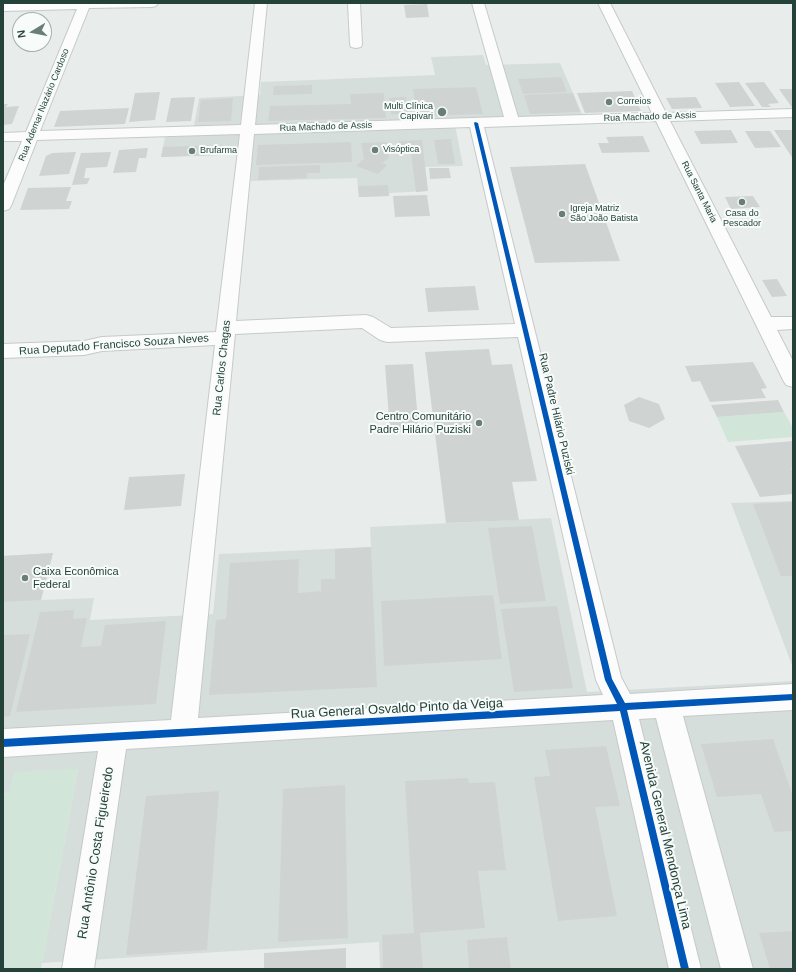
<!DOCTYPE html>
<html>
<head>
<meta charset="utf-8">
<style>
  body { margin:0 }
  #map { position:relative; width:796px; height:972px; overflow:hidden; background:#e8edeb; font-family:Arial,sans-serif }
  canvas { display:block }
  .frame { position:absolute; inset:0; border:4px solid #24423a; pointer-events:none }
  .north { position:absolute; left:12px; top:12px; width:40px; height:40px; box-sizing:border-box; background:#f7fbf9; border:1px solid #a3b1ad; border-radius:50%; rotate:260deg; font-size:11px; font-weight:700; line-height:16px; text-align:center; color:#24423a }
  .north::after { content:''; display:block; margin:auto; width:14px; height:18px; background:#697e78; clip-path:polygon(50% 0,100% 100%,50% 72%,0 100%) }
</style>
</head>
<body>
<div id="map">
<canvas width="796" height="972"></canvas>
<div class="frame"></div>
<div class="north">N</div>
</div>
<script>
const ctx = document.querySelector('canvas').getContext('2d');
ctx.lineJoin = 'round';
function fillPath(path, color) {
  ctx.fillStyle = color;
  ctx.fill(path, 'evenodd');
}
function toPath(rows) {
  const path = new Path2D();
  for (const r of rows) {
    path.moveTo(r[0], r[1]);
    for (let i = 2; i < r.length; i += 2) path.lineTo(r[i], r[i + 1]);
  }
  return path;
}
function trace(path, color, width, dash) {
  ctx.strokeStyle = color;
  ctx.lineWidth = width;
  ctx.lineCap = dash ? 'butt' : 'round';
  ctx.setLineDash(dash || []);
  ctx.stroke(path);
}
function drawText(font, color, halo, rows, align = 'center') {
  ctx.font = font + ' Arial,sans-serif';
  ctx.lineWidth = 4;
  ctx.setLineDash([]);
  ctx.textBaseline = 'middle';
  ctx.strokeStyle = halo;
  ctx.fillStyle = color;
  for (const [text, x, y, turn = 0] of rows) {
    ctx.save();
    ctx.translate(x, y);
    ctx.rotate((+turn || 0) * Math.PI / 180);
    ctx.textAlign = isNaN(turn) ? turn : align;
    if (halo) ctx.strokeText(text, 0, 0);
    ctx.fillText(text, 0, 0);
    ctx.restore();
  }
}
const built = toPath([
  [483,55,486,65,560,63,583,116,454,120,463,166,425,167,428,191,389,193,389,196,359,197,357,178,251,181,252,154,161,157,165,137,192,136,199,98,260,95,261,82,435,75,431,57],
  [793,501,793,668,731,503],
  [551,518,587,692,793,681,793,969,380,969,379,942,42,963,78,769,9,793,3,794,3,556,53,553,41,600,94,598,90,620,213,614,219,554,371,547,370,527]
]);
const green = toPath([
  [784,412,793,428,793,437,728,442,717,417],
  [78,769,41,969,3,969,3,794,9,793,14,772]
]);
const building = toPath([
  [427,4,429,17,406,18,404,5],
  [561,77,567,92,523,94,518,79],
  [739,82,755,106,730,107,715,83],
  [764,82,779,103,768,104,771,107,762,107,745,83],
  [312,85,312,94,273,95,274,86],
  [476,87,483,114,417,116,413,89],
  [779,89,793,89,793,109],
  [632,91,641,111,585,113,577,93],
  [160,92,155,120,129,122,135,93],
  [384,93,386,118,268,121,270,106,351,104,350,94],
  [573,93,580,112,530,114,524,95],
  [195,97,191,121,166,122,171,98],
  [406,97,408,114,391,114,389,98],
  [696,97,702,108,672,109,666,98],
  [233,98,231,121,198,122,201,100],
  [3,104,8,104,6,107,19,106,12,124,3,125],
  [129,108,125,124,54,127,60,111],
  [731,130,738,143,701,144,694,131],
  [774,130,793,130,793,159],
  [745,131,770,131,781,147,755,148],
  [643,136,650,152,602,153,598,143,609,143,606,137],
  [451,139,455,164,438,164,434,140],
  [422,140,428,191,416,192,411,153,401,153,399,141],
  [351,142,352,162,256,165,258,145],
  [387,142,389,158,382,163,387,165,378,174,356,166,364,159,361,143],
  [223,145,221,155,161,157,163,147],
  [148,148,146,158,139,158,136,172,113,173,119,150],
  [76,152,69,174,39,176,46,156,52,153],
  [111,152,107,167,86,168,84,178,90,178,87,184,72,185,81,153],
  [585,164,620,261,535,263,510,167],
  [320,165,320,173,307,173,307,178,258,180,259,167],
  [429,168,449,168,451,178,430,179],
  [388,185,389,196,359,197,358,186],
  [71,187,66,201,72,201,69,209,20,210,28,188],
  [427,195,430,216,395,217,393,196],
  [753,196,760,207,731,209,725,197],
  [777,279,787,296,772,297,762,280],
  [475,286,479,310,428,312,425,288],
  [489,349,492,365,512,364,537,481,512,482,519,520,446,523,425,352],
  [753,362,767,388,761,389,766,398,710,402,700,381,692,382,685,366],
  [413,364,419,431,390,432,385,365],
  [639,397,659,404,665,419,649,428,629,421,624,405],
  [778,400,784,412,717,417,711,405],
  [793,441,793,468,791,468,793,471,793,494,760,497,735,446],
  [185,474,181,506,124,510,129,477],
  [793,502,793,576,781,576,753,504],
  [532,526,546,601,500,604,488,528],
  [371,547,377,687,209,695,216,620,226,619,230,563,299,559,298,593,321,591,321,579,335,579,335,549],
  [53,553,41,600,3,602,3,556],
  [493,595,502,659,384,666,381,601],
  [557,606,573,688,514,692,501,609],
  [74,610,73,619,87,618,81,647,101,646,105,625,166,621,156,704,16,712,40,612],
  [30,634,10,716,3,717,3,635],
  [773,739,793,796,793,831,774,832,761,794,717,797,701,744],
  [606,746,620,806,595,807,617,916,558,921,534,777,550,776,545,750],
  [468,778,469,783,495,782,506,870,478,871,485,928,420,933,423,969,383,969,382,935,414,933,405,781],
  [345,785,348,938,278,942,283,789],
  [219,791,207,950,126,955,146,796],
  [793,931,793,969,770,969,759,933],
  [507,937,511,969,469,969,467,940],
  [346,948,346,969,264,969,264,953]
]);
const minor = toPath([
  [3,3,158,3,156,6,152,7,89,8,40,131,241,125,255,3,267,3,255,125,504,117,472,3,484,3,518,117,652,113,598,3,610,3,666,113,793,109,793,117,670,121,771,317,793,317,793,329,777,330,793,361,793,387,786,385,783,380,656,121,484,127,621,677,630,694,793,684,793,710,683,716,753,969,721,969,656,718,639,719,701,969,669,969,613,720,126,749,94,969,62,969,98,751,3,757,3,729,171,720,215,345,102,351,84,355,3,358,3,344,84,341,102,337,216,332,240,134,37,140,11,206,9,209,3,211,3,186,22,141,3,141,3,133,26,132,77,9,3,11,3,3],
  [470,127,515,324,391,328,373,317,366,315,236,321,254,134,470,127],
  [362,328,380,340,387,342,518,337,596,680,603,695,198,718,235,334,362,328],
  [348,3,360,3,362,44,361,47,356,48,351,47,350,44,348,3]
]);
const cycleway = toPath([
  [475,122,478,123,612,679,625,703,793,694,793,700,627,710,689,969,681,969,620,711,3,747,3,739,617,704,605,680,474,123,475,122]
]);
const markers = [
  [609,102,4,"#697e78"],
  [442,112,5,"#697e78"],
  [375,150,4,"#697e78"],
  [192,151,4,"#697e78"],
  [742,202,4,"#697e78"],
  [562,214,4,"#697e78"],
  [479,423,4,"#697e78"],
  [25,578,4,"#697e78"]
];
const farPoinames = [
  ["Correios",617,102],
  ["Multi Clínica",433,107,"right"],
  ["Capivari",433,117,"right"],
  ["Visóptica",383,150],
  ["Brufarma",200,151],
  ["Igreja Matriz",570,209],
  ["São João Batista",570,219],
  ["Casa do",742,214,"center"],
  ["Pescador",742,224,"center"]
];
const farStreetnames = [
  ["Rua Ademar Nazário Cardoso",44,105,-68],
  ["Rua Machado de Assis",650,117,-2],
  ["Rua Machado de Assis",326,127,-2],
  ["Rua Santa Maria",699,192,63]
];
const streetNames = [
  ["Rua Deputado Francisco Souza Neves",114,345,-4],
  ["Rua Carlos Chagas",222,368,-84],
  ["Rua Padre Hilário Puziski",556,414,77]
];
const poiNames = [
  ["Centro Comunitário",471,417],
  ["Padre Hilário Puziski",471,430],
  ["Caixa Econômica",33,572,"left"],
  ["Federal",33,585,"left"]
];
const nearStreetnames = [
  ["Rua General Osvaldo Pinto da Veiga",397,709,-3],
  ["Avenida General Mendonça Lima",665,835,77],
  ["Rua Antônio Costa Figueiredo",96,853,-81]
];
fillPath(built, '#d6dedb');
fillPath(green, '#d1e6d8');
fillPath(building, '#cfd4d2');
trace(minor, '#c5cac8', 2);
fillPath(minor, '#fcfcfc');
fillPath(cycleway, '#0057b8');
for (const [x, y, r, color] of markers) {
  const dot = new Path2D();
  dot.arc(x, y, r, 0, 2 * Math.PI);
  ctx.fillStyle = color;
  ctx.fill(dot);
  trace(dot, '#f7fbf9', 1.5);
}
drawText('9px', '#24423a', '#f7fbf9', farPoinames, 'left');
drawText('9px', '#24423a', '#f7fbf9', farStreetnames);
drawText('11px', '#24423a', '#f7fbf9', streetNames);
drawText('11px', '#24423a', '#f7fbf9', poiNames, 'right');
drawText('13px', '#24423a', '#f7fbf9', nearStreetnames);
</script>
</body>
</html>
